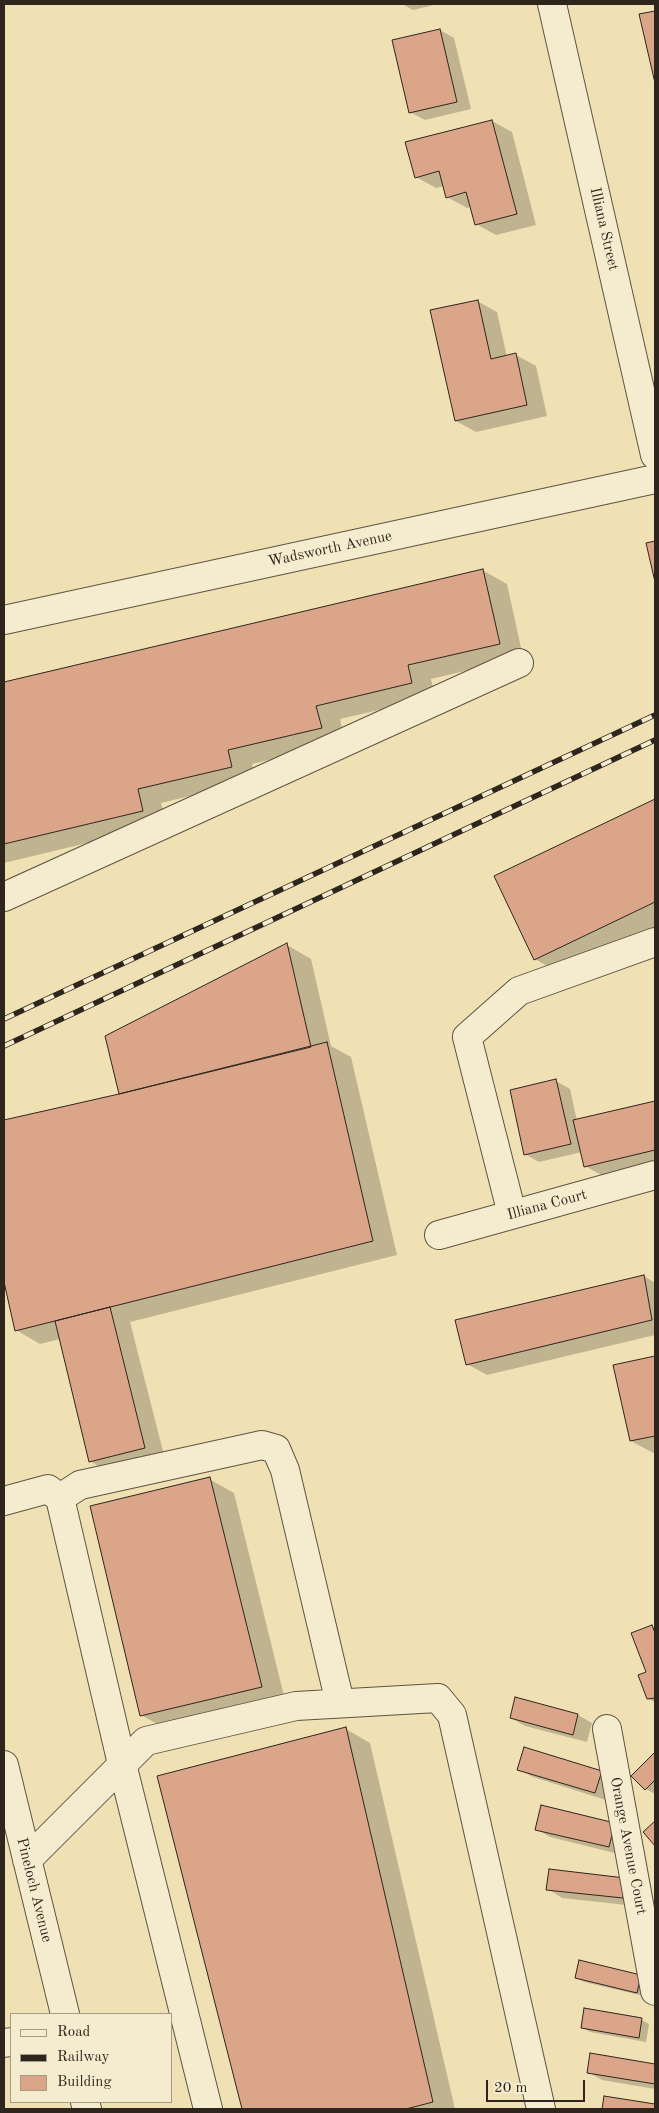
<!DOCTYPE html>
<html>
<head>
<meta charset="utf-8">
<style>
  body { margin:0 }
  #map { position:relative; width:659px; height:2113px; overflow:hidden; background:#f0e1b5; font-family:"Old Standard TT",serif }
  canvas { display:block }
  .frame { position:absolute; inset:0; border:5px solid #2e251c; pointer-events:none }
  .legend { position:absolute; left:10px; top:2013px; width:162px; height:90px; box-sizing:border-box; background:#f5eccf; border:1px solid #a59c87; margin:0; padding:6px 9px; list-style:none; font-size:15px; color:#2e251c }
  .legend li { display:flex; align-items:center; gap:10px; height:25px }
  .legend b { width:25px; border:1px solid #a59c87 }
  .scale { position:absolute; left:486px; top:2080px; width:99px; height:22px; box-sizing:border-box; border:2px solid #2e251c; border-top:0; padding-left:6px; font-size:15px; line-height:18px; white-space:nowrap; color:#2e251c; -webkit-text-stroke:4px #f5eccf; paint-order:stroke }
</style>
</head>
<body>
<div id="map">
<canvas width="659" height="2113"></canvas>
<div class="frame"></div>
<ul class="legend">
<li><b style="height:6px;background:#f5eccf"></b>Road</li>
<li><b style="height:6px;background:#2e251c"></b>Railway</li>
<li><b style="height:14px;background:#dba58a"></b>Building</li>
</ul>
<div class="scale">20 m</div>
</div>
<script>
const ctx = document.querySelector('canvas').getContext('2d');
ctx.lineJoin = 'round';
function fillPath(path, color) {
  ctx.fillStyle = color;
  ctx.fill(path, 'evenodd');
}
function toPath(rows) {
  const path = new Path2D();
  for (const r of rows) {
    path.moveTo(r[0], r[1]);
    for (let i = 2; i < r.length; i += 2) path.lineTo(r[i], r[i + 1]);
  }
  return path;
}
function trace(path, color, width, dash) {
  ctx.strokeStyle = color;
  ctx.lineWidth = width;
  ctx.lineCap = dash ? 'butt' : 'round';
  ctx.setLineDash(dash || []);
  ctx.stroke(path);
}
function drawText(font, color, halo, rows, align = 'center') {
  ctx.font = font + ' "Old Standard TT",serif';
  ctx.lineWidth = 4;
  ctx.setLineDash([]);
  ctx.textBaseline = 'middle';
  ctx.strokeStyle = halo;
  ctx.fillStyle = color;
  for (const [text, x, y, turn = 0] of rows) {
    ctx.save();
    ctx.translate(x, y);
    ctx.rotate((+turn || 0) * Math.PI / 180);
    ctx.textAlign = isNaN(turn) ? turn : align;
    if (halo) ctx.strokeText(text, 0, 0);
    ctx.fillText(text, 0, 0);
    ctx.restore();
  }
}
const shadow = toPath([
  [402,4,438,4,413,10],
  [655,12,655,77,641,15],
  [440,30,454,38,471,109,425,120,410,112,394,41],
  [492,121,512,132,536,225,496,235,476,224,472,207,467,208,447,197,444,186,436,188,416,177],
  [477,301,497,312,507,357,516,355,536,366,547,416,476,432,456,421],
  [482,570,507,584,523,657,431,679,435,697,340,719,345,742,252,764,256,780,161,803,166,824,4,863,4,683],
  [655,800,655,928,559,973,535,959,495,876],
  [287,945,311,959,331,1046,351,1057,397,1255,130,1322,165,1459,110,1473,90,1461,60,1339,40,1344,16,1330,4,1277,4,1121,120,1095],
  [556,1081,570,1089,577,1121,655,1102,655,1165,605,1177,585,1166,582,1152,539,1162,525,1154],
  [644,1276,655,1283,655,1335,487,1375,467,1364],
  [655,1357,655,1454,631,1441,614,1366],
  [209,1479,234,1493,285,1700,166,1729,141,1715],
  [652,1626,655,1628,655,1702,648,1699],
  [516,1699,578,1715,592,1723,587,1742,525,1726,511,1718],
  [346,1729,370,1743,455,2109,243,2109,158,1777],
  [655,1754,655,1794,646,1789,633,1776],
  [518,1769,601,1772,609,1801,533,1777],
  [614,1824,623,1855,550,1837,536,1829],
  [624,1879,636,1906,562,1898,548,1889],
  [641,1977,644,1996,584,1982,577,1978],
  [586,2010,642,2020,649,2024,646,2042,590,2032,583,2028],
  [591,2055,655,2066,655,2089,602,2080,588,2072],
  [605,2098,655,2105,655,2109,603,2109]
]);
const building = toPath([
  [655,11,655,83,639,14,655,11],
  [440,29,457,102,409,113,392,40,440,29],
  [492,120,517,214,475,225,466,192,446,198,439,171,415,178,405,142,492,120],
  [478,300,491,359,516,353,527,405,455,421,430,310,478,300],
  [655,541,655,582,646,543,655,541],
  [483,569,500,644,408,665,412,683,316,706,322,728,228,750,232,767,138,789,143,811,4,844,4,682,483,569],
  [655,799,655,902,534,960,494,876,655,799],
  [287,943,311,1047,119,1094,105,1036,287,943],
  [327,1042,373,1241,15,1331,4,1282,4,1120,119,1094,327,1042],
  [556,1079,571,1144,524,1155,510,1090,556,1079],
  [655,1101,655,1150,584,1167,573,1120,655,1101],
  [644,1275,652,1320,466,1365,455,1320,644,1275],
  [110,1307,145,1448,89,1462,55,1321,110,1307],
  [655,1356,655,1436,630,1441,613,1365,655,1356],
  [210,1477,262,1687,140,1716,90,1506,210,1477],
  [652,1625,655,1633,655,1698,647,1699,638,1675,646,1672,631,1633,652,1625],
  [515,1697,578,1714,573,1735,510,1718,515,1697],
  [346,1727,433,2102,406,2109,242,2109,157,1776,346,1727],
  [524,1747,602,1771,595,1793,517,1770,524,1747],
  [655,1752,655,1780,645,1790,631,1776,655,1752],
  [541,1805,615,1823,609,1847,535,1830,541,1805],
  [655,1821,655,1846,643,1832,655,1821],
  [549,1869,625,1878,623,1898,546,1890,549,1869],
  [579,1960,641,1975,637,1993,575,1978,579,1960],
  [584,2008,642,2018,639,2038,581,2028,584,2008],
  [590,2053,655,2064,655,2084,587,2073,590,2053],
  [604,2096,655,2104,655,2109,602,2109,604,2096]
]);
const minor = toPath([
  [552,4,655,455],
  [4,620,655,479],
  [4,897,519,663],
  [512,1214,467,1037,519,991,655,942],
  [439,1235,655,1175],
  [60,1498,80,1485,262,1445,276,1449,285,1470,340,1703],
  [4,1501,48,1489,60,1498,122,1764,208,2109],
  [607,1729,655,1991],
  [4,1765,65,2014],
  [27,1860,146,1741,296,1706,438,1698,452,1715,541,2109],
  [4,2043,11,2042],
  [85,2102,87,2109]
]);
const rail = toPath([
  [4,1019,655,715],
  [4,1046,655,740]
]);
const streetNames = [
  ["Illiana Street",604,229,77],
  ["Wadsworth Avenue",330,549,-12],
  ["Illiana Court",547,1205,-15],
  ["Orange Avenue Court",628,1846,79],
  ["Pineloch Avenue",34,1890,76]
];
fillPath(shadow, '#0003');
fillPath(building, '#dba58a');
trace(building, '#2e251c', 1);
trace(minor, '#5e5442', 30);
trace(minor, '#f5eccf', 28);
trace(rail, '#2e251c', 5.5);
trace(rail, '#f5eccf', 4, [11]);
drawText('15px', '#2e251c', '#f5eccf', streetNames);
</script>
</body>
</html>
